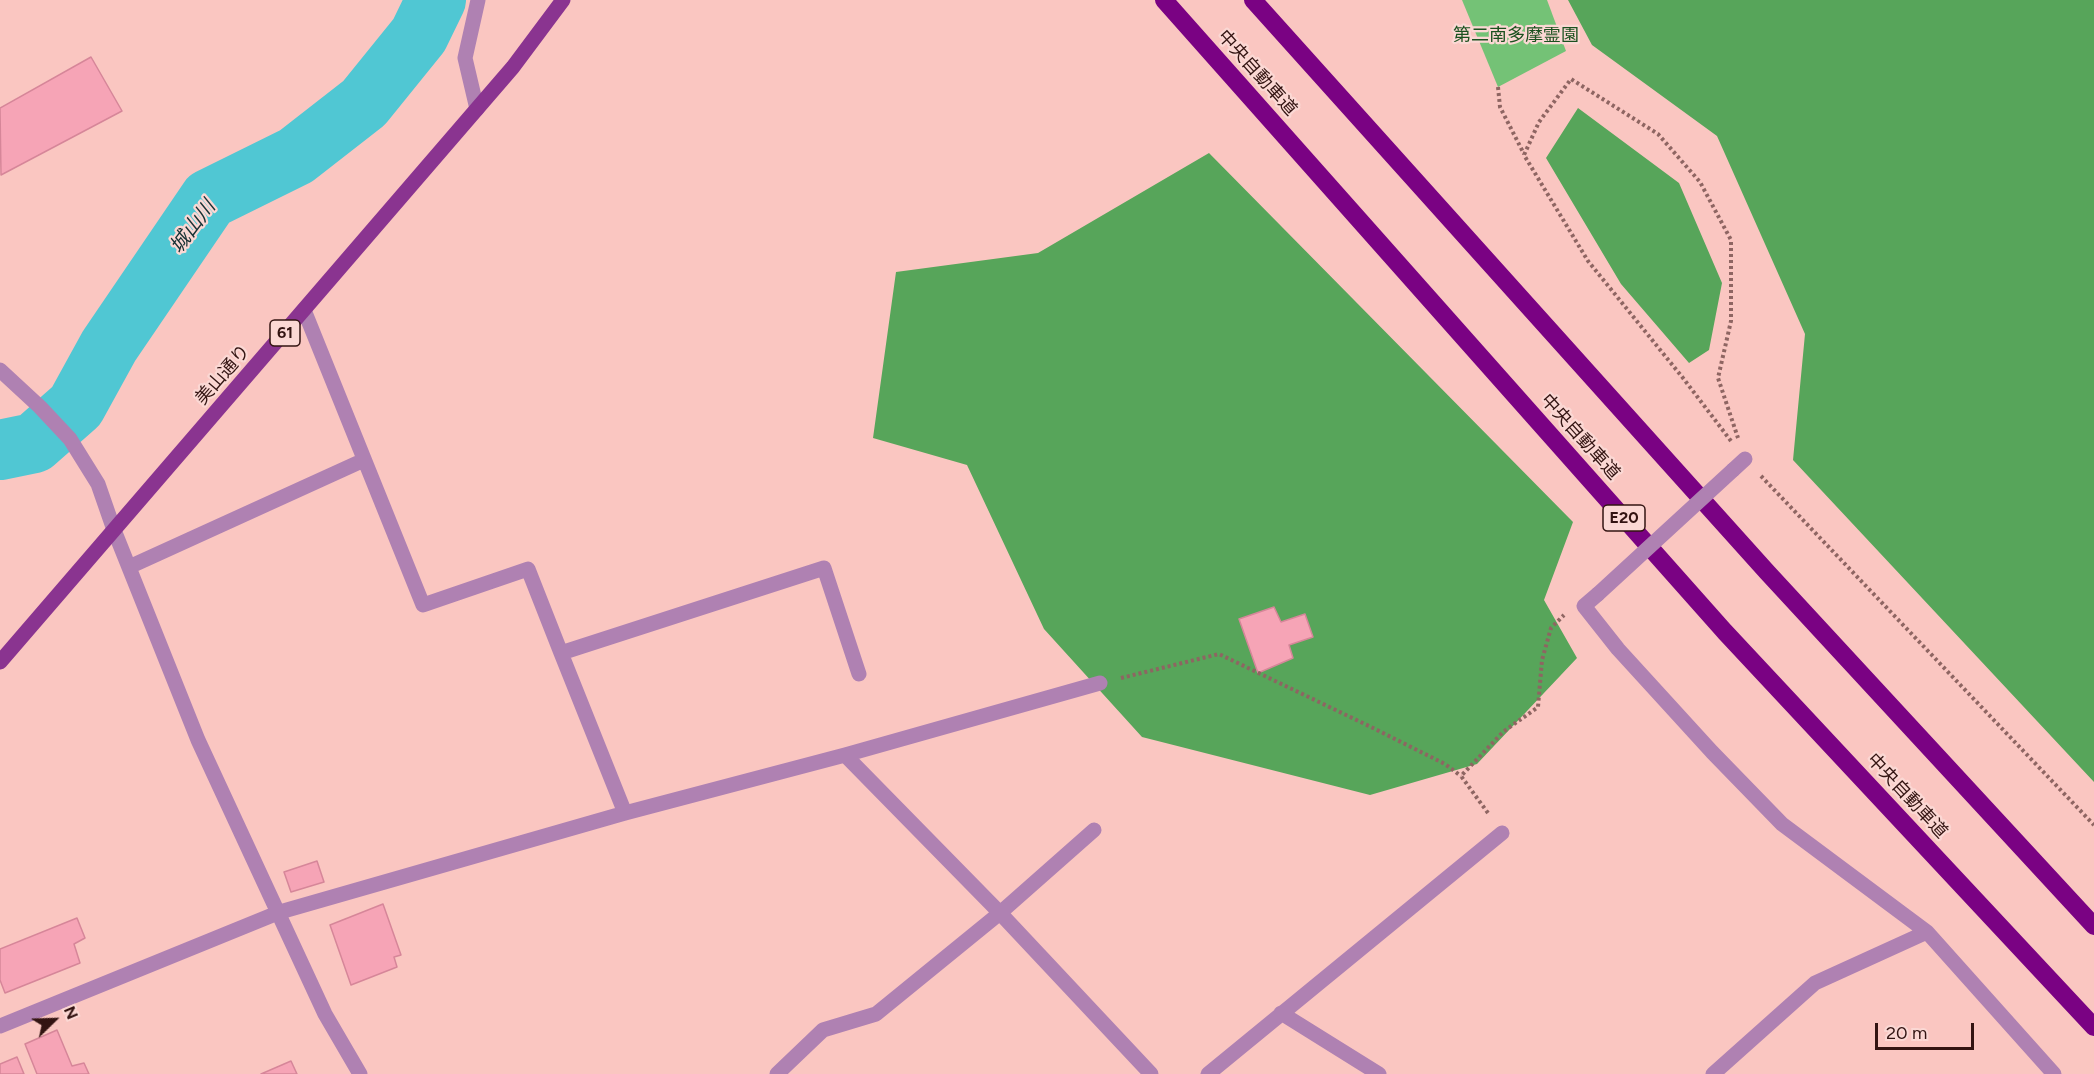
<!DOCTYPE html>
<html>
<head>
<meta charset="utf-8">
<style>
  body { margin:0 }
  #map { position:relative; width:2094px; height:1074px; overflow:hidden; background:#fac6c1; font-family:Figtree,sans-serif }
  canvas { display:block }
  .north { position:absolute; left:24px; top:990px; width:60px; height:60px; -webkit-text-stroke:4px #fbd8d4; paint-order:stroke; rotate:67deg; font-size:16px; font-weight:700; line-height:24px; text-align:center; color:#331412 }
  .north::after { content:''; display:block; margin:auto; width:21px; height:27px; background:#331412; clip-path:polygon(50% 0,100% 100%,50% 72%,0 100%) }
  .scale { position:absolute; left:1875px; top:1023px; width:99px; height:27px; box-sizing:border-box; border:3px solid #331412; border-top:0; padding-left:8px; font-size:18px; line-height:21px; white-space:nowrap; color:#331412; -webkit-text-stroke:4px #fbd8d4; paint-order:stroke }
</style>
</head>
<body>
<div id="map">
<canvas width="2094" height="1074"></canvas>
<div class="north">N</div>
<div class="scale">20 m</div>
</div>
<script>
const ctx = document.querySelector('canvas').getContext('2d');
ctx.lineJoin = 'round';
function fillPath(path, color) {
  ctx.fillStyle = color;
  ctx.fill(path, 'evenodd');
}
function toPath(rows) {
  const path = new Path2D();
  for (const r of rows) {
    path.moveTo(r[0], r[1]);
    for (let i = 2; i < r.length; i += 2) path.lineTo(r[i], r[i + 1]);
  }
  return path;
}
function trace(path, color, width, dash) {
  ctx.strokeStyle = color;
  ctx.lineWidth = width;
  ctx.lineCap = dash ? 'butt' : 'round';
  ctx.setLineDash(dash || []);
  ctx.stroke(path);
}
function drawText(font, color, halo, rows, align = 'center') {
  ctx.font = font + ' Figtree,"Noto Sans JP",sans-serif';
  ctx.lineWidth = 4.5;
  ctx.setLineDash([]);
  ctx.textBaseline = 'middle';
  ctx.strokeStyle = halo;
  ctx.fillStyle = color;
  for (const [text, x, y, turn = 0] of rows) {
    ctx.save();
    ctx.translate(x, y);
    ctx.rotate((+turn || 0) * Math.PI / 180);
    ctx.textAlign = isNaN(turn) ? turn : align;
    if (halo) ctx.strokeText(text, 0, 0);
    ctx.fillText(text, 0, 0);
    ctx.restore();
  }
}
const green = toPath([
  [1462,0,1547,0,1566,51,1498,87]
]);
const forest = toPath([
  [1568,0,2094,0,2094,782,1793,460,1805,334,1717,136,1592,45],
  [1578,108,1679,183,1722,283,1709,350,1689,363,1621,284,1546,158],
  [1209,153,1573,522,1544,600,1577,658,1477,764,1370,795,1142,737,1044,629,967,465,873,438,896,272,1038,253]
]);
const river = toPath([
  [0,450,34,443,76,406,109,346,209,199,296,156,364,103,419,35,436,0]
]);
const building = toPath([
  [91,57,122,111,1,175,0,108,91,57],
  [1274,607,1281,622,1305,614,1313,637,1289,645,1293,658,1258,673,1239,619,1274,607],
  [317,861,324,882,291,892,284,872,317,861],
  [383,904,401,955,394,957,397,967,351,985,330,925,383,904],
  [77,918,85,938,74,944,80,963,5,993,0,980,0,949,77,918],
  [57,1030,72,1066,84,1063,89,1074,37,1074,25,1044,57,1030],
  [17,1057,24,1074,0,1074,0,1064,17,1057],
  [291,1061,297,1074,261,1074,291,1061]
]);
const path = toPath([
  [1498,87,1500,107,1524,154],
  [1731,441,1683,378,1588,261,1524,155,1539,122,1571,79,1658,134,1700,182,1731,240,1731,321,1718,378,1738,438],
  [1761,476,2094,825],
  [1121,678,1219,654,1369,726,1445,764,1461,776],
  [1488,813,1461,776,1503,732,1538,707,1542,660,1551,628,1564,615]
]);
const minor = toPath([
  [477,109,465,58,478,0],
  [304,310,423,605,528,569,561,653],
  [0,370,40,407,70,439,98,484,114,530,198,740,325,1014,360,1074],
  [1733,470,1745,459],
  [129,567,364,460],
  [1598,594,1584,606,1618,649,1712,752,1782,824,1927,932,2054,1074],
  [845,755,1000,913,1151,1074],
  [625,813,561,653,824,568,859,674],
  [1281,1013,1379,1074],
  [0,1026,280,912,625,813,845,755,1100,683],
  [777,1074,823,1030,876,1014,1000,913,1094,830],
  [1208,1074,1502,833],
  [1713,1074,1815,983,1927,932]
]);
const major = toPath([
  [0,662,513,67,563,0]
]);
const highway = toPath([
  [1164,0,1725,632,2094,1027],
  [1253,0,1767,572,2094,926]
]);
const minorBridge = toPath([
  [1598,594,1733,470]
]);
const shields = [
  [285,333,30],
  [1624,518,42]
];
const shieldNames = [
  ["61",285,333],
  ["E20",1624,518]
];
const parkNames = [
  ["第二南多摩霊園",1516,36]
];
const streetNames = [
  ["中央自動車道",1257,73,48],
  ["美山通り",223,375,-49],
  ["中央自動車道",1580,437,48],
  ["中央自動車道",1907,796,47]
];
const waterNames = [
  ["城山川",193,227,-53]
];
fillPath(green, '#74c276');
fillPath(forest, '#57a55a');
trace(river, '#50c7d3', 60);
fillPath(building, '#f6a4b6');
trace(building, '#d68699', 1.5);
trace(path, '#8e6562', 4, [3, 3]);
trace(minor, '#af81b2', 15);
trace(major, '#8a3490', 15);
trace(highway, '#7a0283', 18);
trace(minorBridge, '#af81b2', 15);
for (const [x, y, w] of shields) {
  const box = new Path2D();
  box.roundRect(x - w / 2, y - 13, w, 26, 4.5);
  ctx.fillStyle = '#fbd8d4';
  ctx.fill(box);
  trace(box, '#331412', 1.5);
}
drawText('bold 16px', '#331412', null, shieldNames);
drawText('18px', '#1b511f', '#fbd8d4', parkNames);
drawText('18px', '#331412', '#fbd8d4', streetNames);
drawText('italic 20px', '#173134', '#fbd8d4', waterNames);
</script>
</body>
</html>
